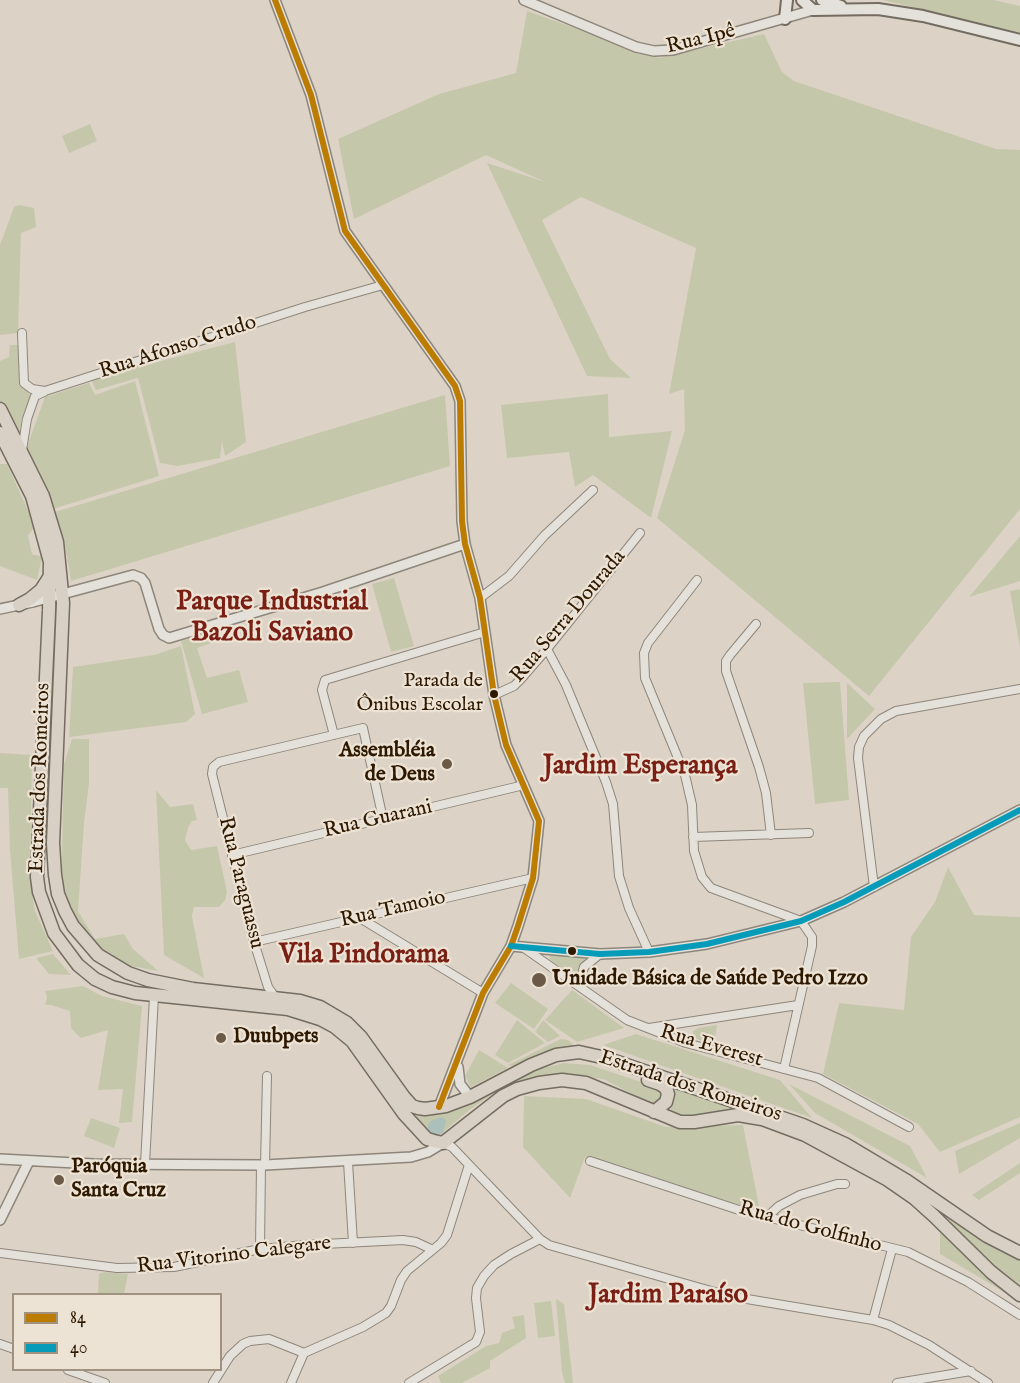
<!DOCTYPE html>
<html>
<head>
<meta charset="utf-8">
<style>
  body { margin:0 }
  #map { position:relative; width:1020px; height:1383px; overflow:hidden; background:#dcd3c6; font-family:"IM FELL English",serif }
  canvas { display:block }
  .legend { position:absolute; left:12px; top:1293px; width:210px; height:78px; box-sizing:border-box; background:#ede3d5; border:2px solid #a19280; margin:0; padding:8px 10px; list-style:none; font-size:18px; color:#2e1900 }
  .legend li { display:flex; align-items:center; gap:12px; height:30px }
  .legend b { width:30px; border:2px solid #a19280 }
</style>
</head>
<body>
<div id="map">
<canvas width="1020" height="1383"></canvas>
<ul class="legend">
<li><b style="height:8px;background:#bb7c00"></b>84</li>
<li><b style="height:8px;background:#059bb9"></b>40</li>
</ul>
</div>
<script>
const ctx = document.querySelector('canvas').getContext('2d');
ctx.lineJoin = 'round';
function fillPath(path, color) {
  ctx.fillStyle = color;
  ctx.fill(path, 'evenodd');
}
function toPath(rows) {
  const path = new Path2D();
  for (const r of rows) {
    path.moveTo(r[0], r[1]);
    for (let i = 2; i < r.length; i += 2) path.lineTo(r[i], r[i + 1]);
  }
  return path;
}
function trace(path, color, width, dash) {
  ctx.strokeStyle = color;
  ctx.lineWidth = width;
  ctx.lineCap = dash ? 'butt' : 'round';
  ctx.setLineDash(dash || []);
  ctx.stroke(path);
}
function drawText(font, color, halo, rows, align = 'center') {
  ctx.font = font + ' "IM FELL English",serif';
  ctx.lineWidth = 4.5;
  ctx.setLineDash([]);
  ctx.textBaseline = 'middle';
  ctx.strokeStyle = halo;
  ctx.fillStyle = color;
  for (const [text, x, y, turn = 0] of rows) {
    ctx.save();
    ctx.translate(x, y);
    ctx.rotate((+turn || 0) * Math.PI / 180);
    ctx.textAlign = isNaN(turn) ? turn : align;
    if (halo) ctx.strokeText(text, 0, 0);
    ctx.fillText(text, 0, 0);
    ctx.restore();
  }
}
const green = toPath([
  [883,0,994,0,1020,6,1020,33],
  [527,11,659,58,764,34,782,72,794,81,996,149,1020,150,1020,509,869,696,657,518,685,430,684,389,669,394,696,248,581,197,542,220,610,359,631,378,587,376,487,163,545,182,486,155,354,219,338,139,439,94,516,73],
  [90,124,97,141,69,153,62,136],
  [19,205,34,208,36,227,21,233,18,333,0,335,0,245,14,207],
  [235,342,246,442,225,456,222,441,220,458,178,466,160,463,138,378,96,390,91,379],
  [10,345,19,345,21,378,20,382,31,396,22,418,19,441,0,401,0,361,9,357],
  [135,381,159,476,53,509,25,452,45,397,89,383,95,395],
  [608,394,609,437,672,431,651,518,593,475,575,487,569,452,507,458,501,405],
  [445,395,450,466,71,581,65,545,55,512],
  [0,464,7,464,35,526,28,536,32,554,42,557,37,580,0,566],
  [1020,536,1020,581,969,597],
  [394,578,414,646,391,652,372,584],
  [1020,589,1020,648,1010,591],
  [216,632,219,640,197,648,207,678,239,670,248,702,202,714,181,641],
  [181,646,195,714,186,722,69,737,73,667,154,655],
  [840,682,849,800,815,804,803,683],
  [847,683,875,709,847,739],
  [72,739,89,739,89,783,84,823,78,911,95,939,124,934,133,949,158,971,131,966,110,959,92,942,69,909,62,875,62,848,64,764],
  [0,753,32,755,30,877,35,911,53,951,19,959,10,850,8,788,0,788],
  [156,790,170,807,193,804,197,820,192,821,188,828,185,840,191,850,217,846,227,892,225,900,219,907,194,907,192,916,204,978,164,955],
  [948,867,974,915,1020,917,1020,1117,940,1152,918,1124,823,1074,839,1003,904,1010,911,937,935,902],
  [551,953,586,958,576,978,549,959],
  [53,954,71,975,49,974,36,958],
  [511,983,548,1009,534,1029,495,1003],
  [83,986,102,996,142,1006,132,1122,119,1123,123,1089,98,1090,108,1030,81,1038,71,1028,70,1011,51,1005,45,1005,47,997,45,991],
  [572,990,594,1006,624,1028,577,1042,545,1020],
  [517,1020,545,1043,508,1063,495,1055],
  [543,1020,560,1036,548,1042,535,1032],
  [717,1025,714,1044,697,1039,693,1035,693,1031,698,1028],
  [636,1034,780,1080,812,1118,603,1045],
  [561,1039,568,1040,579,1050,517,1067,508,1065],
  [479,1050,508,1068,471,1087,465,1076],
  [564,1063,590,1065,644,1083,657,1088,660,1092,661,1099,654,1104,650,1103,603,1079,576,1075,554,1075,534,1077,494,1093,468,1111,440,1135,432,1136,412,1120,415,1116,438,1113,535,1070],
  [789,1084,910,1146,927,1178,815,1113],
  [669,1085,741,1109,740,1112,679,1118,666,1114,671,1110],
  [524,1096,586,1099,666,1127,743,1125,760,1211,585,1157,570,1198,523,1147],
  [91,1118,120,1128,114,1148,84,1136],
  [1020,1123,1020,1138,959,1174,955,1151],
  [1020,1163,1020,1173,979,1200,972,1195],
  [918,1195,1020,1259,1020,1290,996,1273],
  [940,1232,994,1283,1009,1295,940,1254],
  [104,1272,128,1274,124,1294,98,1294,99,1274],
  [556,1299,564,1304,573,1383,565,1383,562,1372],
  [551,1301,555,1336,538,1338,534,1303],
  [524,1315,526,1338,490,1361,490,1368,462,1383,441,1383,438,1376,486,1346,499,1343,502,1333,515,1328,512,1317]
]);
const water = toPath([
  [441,1117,446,1120,443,1133,435,1135,427,1133,429,1122]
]);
const minor = toPath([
  [22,333,24,383,32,389,45,391,305,307,383,285],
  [22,450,27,419,35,396,44,392],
  [697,580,648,643,644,653,645,678,685,775,692,805,694,851,702,877,711,888,801,921,812,937,812,946,784,1069],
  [480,598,509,576,544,536,593,490],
  [756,624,730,655,726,661,726,671,759,767,766,793,771,835],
  [547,649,566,685,606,782,613,804,619,876,629,908,649,952],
  [494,695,514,686,521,679,547,649,640,533],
  [334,735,322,690,325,680,485,632],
  [693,837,809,833],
  [232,855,524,785],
  [874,887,858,758,859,747,864,736,881,719,896,711,1020,689],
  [360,918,483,993],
  [254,942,533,878],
  [524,948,627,1020,686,1043,818,1078,909,1127],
  [579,985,584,967,600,954],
  [275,997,268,987,254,942,212,774,213,767,219,762,363,728,383,819],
  [649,1028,798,1005],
  [443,1143,452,1147,540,1239,549,1245,729,1296,873,1320,889,1325,929,1345,988,1383],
  [590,1161,739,1210,908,1252,968,1282,1020,1315],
  [348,1162,353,1243],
  [145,1164,154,996],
  [265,1165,267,1076],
  [768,1216,779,1206,800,1195,837,1184,845,1184],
  [260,1249,261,1165],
  [0,1253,117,1268,174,1267,260,1249,304,1245,403,1240,416,1242,431,1249],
  [873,1320,892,1249],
  [0,1344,14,1349],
  [68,1370,105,1383],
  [213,1383,230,1356,243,1344,250,1341,269,1339,304,1353],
  [291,1383,304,1353,363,1327,386,1313,391,1306,401,1280,407,1271,441,1243,447,1235,469,1165],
  [409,1383,476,1342,480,1332,476,1298,477,1288,484,1276,494,1265,511,1254,540,1239],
  [897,1383,971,1371]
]);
const tertiary = toPath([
  [275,0,311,95,345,231,455,386,460,401,462,521,465,544,480,598,494,695,506,745,539,821,533,878,518,926,511,946,483,993,439,1107],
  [524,0,636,47,654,51,673,50,813,10],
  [0,609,33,602,133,575,141,578,145,583,159,629,163,635,169,638,323,592,465,544],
  [511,946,600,954,649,952,707,944,801,921,844,902,1020,810],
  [458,1067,460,1084,470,1097],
  [0,1159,94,1164,265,1165,411,1157,428,1152,443,1143],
  [0,1220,29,1161]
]);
const secondary = toPath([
  [802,0,813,10,878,9,923,16,1020,40],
  [822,0,841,6],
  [785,19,787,0]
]);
const primary = toPath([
  [0,409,43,496,57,542,63,603,53,843,55,875,58,894,65,911,73,926,98,955,128,973,148,980,193,989,300,1001,320,1007,347,1023,361,1037,404,1097,412,1106,418,1108,425,1109,446,1106,470,1097,531,1065,556,1055,579,1052,606,1058,803,1125,845,1144,907,1181,987,1236,1020,1253],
  [0,433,32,496,50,562,49,611,37,877,39,892,54,933,78,965,95,979,112,987,135,993,288,1009,320,1019,335,1027,352,1041,404,1114,427,1139,434,1141,443,1143,503,1096,517,1089,539,1083,562,1080,586,1083,680,1122,694,1122,738,1115,762,1119,805,1135,888,1180,914,1198,934,1216,991,1272,1020,1295],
  [19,605,30,599,41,590,50,576],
  [648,1080,660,1084,666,1088,668,1094,666,1102,654,1112]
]);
const bus1 = toPath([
  [275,0,311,95,345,231,455,386,460,401,462,521,465,544,480,598,494,695,506,745,539,821,533,878,518,926,511,946,483,993,439,1107]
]);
const bus2 = toPath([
  [511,946,600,954,649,952,707,944,801,921,844,902,1020,810]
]);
const markers = [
  [494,694,5,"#2e1900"],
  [447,764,6,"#6b5a45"],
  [572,951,5,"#2e1900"],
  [539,980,8,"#6b5a45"],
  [221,1038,6,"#6b5a45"],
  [59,1180,6,"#6b5a45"]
];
const busNames = [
  ["Parada de",483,682],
  ["Ônibus Escolar",483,706]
];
const streetNames = [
  ["Rua Ipê",701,40,-14],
  ["Rua Afonso Crudo",178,348,-18],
  ["Rua Serra Dourada",569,617,-50],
  ["Estrada dos Romeiros",41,778,-88],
  ["Rua Guarani",378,820,-13],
  ["Rua Paraguassu",240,883,76],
  ["Rua Tamoio",393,910,-13],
  ["Rua Everest",711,1047,16],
  ["Estrada dos Romeiros",690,1087,18],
  ["Rua do Golfinho",810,1228,15],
  ["Rua Vitorino Calegare",234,1256,-7]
];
const poiNames = [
  ["Assembléia",435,752,"right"],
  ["de Deus",435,776,"right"],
  ["Unidade Básica de Saúde Pedro Izzo",552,980],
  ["Duubpets",233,1038],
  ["Paróquia",71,1168],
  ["Santa Cruz",71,1192]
];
const districtNames = [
  ["Parque Industrial",272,603],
  ["Bazoli Saviano",272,634],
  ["Jardim Esperança",640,767],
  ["Vila Pindorama",364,956],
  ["Jardim Paraíso",668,1296]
];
fillPath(green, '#c5c7aa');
fillPath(water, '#abbfbb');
trace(minor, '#8e867b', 10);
trace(tertiary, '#8e867b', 12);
trace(secondary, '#746c61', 14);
trace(primary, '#746c61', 15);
trace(minor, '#e4e0da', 8);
trace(tertiary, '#e4e0da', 9);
trace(secondary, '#e4e0da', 10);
trace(primary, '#d8d0c5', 12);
trace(bus1, '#bb7c00', 6);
trace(bus2, '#059bb9', 6);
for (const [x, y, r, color] of markers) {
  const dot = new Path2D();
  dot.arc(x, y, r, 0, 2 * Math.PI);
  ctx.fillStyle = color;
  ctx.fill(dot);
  trace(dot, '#ede3d5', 2);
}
drawText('20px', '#2e1900', '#ede3d5', busNames, 'right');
drawText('21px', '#2e1900', '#ede3d5', streetNames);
drawText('bold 21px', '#2e1900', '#ede3d5', poiNames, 'left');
drawText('bold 27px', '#7a1f14', '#ede3d5', districtNames);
</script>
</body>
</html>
